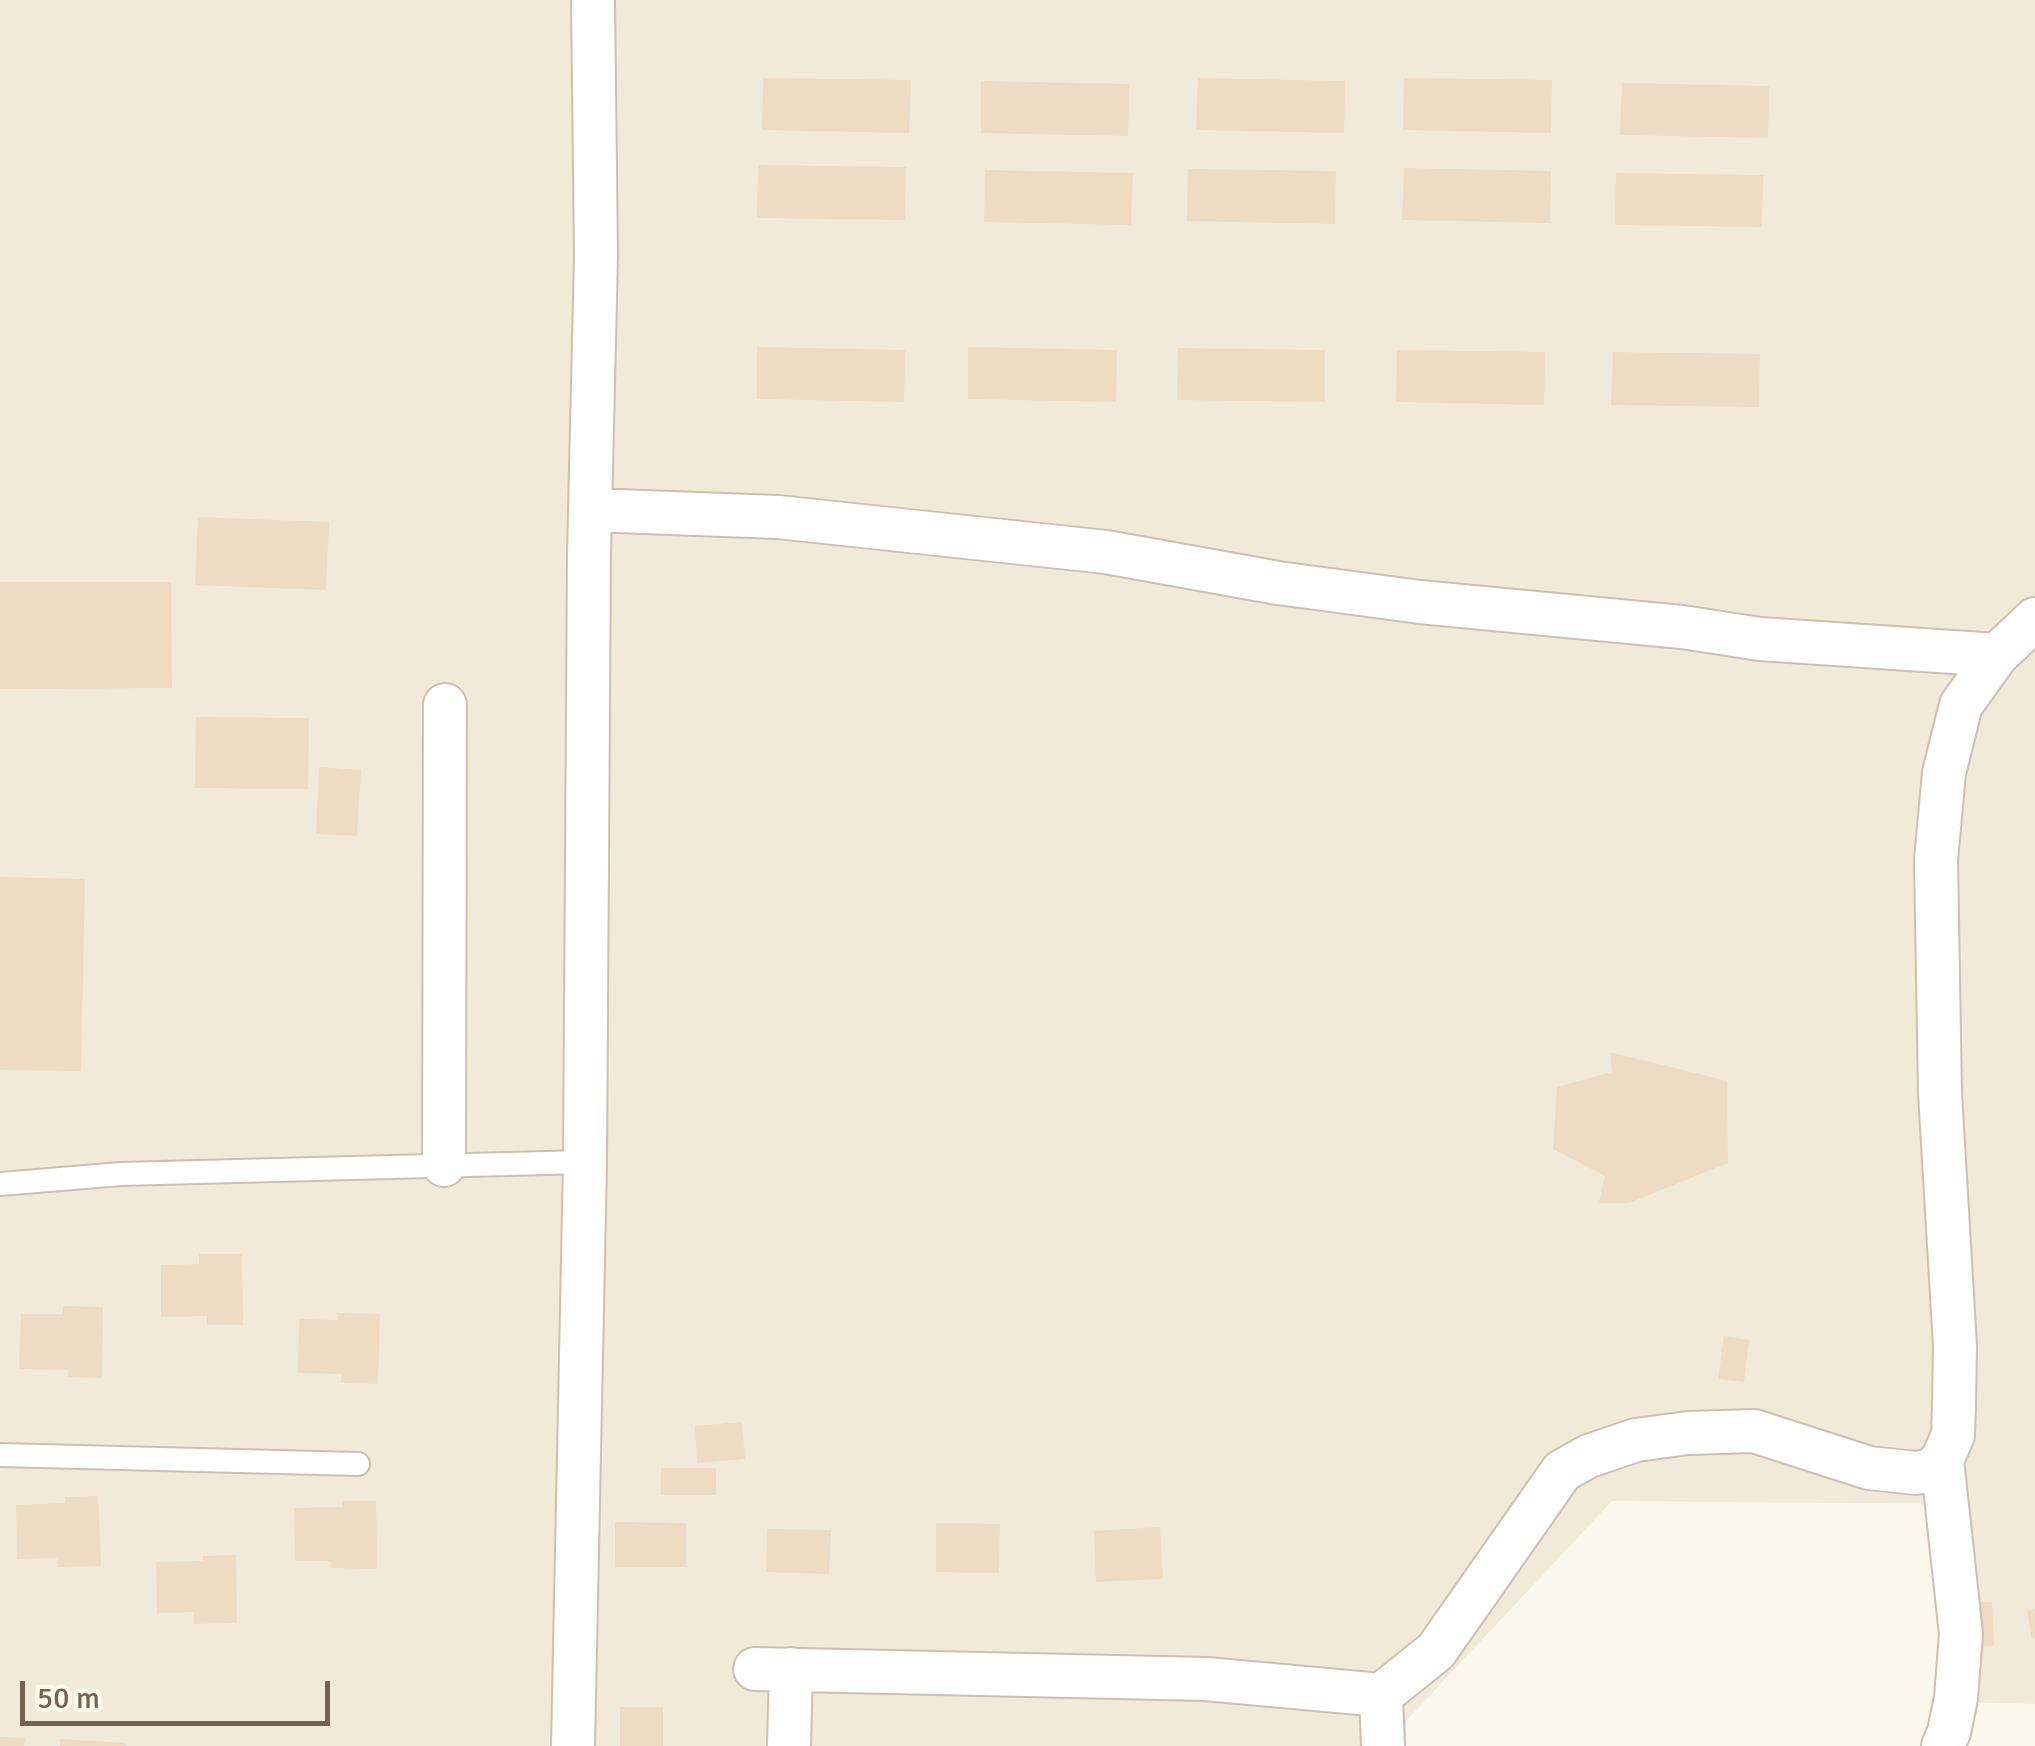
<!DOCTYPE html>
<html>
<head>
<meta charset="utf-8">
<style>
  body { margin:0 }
  #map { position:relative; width:2035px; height:1746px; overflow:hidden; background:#fbf7ea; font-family:Signika,sans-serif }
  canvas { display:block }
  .scale { position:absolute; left:20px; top:1681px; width:310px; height:45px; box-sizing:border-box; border:5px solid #74614f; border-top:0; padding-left:12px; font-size:30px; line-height:35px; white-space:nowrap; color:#74614f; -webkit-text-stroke:8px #fefaf0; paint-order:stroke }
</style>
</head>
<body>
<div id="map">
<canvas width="2035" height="1746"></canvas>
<div class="scale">50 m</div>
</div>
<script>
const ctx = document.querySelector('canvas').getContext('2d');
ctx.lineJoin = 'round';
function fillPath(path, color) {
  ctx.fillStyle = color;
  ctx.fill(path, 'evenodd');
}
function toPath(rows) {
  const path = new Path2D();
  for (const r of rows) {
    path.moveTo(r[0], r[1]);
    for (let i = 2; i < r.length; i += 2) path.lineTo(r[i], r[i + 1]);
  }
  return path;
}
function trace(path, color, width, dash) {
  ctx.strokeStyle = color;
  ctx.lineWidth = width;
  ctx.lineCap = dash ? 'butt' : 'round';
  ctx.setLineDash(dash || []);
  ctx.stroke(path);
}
const residential = toPath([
  [0,0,2035,0,2035,1704,1958,1702,1957,1504,1612,1501,1406,1721,1406,1746,0,1746]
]);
const building = toPath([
  [763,78,911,80,909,133,762,130],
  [1198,78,1345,81,1344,133,1196,130],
  [1404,78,1552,80,1551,133,1403,130],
  [981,81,1129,84,1128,136,981,133],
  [1622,83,1769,86,1768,138,1620,135],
  [758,165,906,167,905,220,757,218],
  [1404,168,1551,171,1550,223,1402,220],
  [1188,169,1336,171,1335,224,1187,221],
  [985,170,1133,173,1131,225,984,222],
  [1616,173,1763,175,1762,227,1615,225],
  [757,347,905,350,904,402,757,399],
  [968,347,1117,350,1116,402,968,399],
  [1178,348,1325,350,1325,402,1177,400],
  [1397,350,1545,352,1544,405,1396,402],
  [1613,352,1760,354,1759,407,1611,405],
  [198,517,329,522,326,590,195,585],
  [0,582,171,582,172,688,0,689],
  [196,717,309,718,308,789,195,788],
  [319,767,361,770,357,836,316,834],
  [0,877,85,879,81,1071,0,1070],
  [1610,1052,1727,1081,1728,1163,1629,1203,1599,1203,1605,1176,1553,1149,1557,1087,1612,1072],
  [199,1254,242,1254,243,1325,207,1325,207,1316,161,1317,161,1265,199,1264],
  [63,1306,103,1307,102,1378,68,1377,68,1370,19,1369,21,1314,63,1314],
  [338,1313,380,1314,378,1384,341,1383,342,1374,298,1373,299,1319,338,1320],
  [1724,1336,1749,1340,1744,1382,1718,1379],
  [742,1422,745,1459,697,1463,695,1426],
  [661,1468,716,1468,716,1495,661,1495],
  [98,1496,101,1566,58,1567,57,1558,17,1559,16,1505,65,1503,65,1497],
  [342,1501,376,1501,377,1569,331,1568,330,1561,295,1561,294,1508,342,1507],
  [615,1522,686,1523,686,1567,615,1567],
  [936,1523,1000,1524,999,1573,936,1572],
  [1160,1527,1163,1579,1096,1582,1094,1531],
  [767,1529,831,1530,829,1574,766,1572],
  [236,1555,237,1623,194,1624,194,1612,157,1613,156,1562,203,1561,203,1556],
  [1969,1602,1992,1602,1994,1646,1971,1647],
  [2035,1609,2035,1638,2032,1639,2027,1611],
  [620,1707,663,1707,663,1746,620,1746],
  [0,1737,25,1738,24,1746,0,1746],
  [60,1739,126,1743,126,1746,60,1746]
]);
const service = toPath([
  [0,1184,121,1174,585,1162],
  [0,1455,358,1464]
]);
const minor = toPath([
  [590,510,778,517,1106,552,1278,583,1420,602,1682,627,1760,639,1997,655],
  [444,1165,445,705],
  [1942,1460,1961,1634,1956,1698,1949,1732,1943,1746],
  [755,1669,1206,1679,1381,1695,1436,1651,1562,1471,1589,1456,1636,1440,1688,1433,1754,1431,1869,1468,1916,1473,1931,1470,1942,1460,1953,1435,1954,1405,1955,1346,1940,1093,1936,860,1944,773,1961,705,1997,655,2035,619],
  [1381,1695,1383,1746],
  [573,1746,585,1162,589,554,596,256,593,0],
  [789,1746,791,1669]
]);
fillPath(residential, '#f2ead9');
fillPath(building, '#eedbc3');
trace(service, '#cdc0b0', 26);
trace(minor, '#cdc0b0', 46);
trace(service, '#fff', 22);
trace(minor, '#fff', 42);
</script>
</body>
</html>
